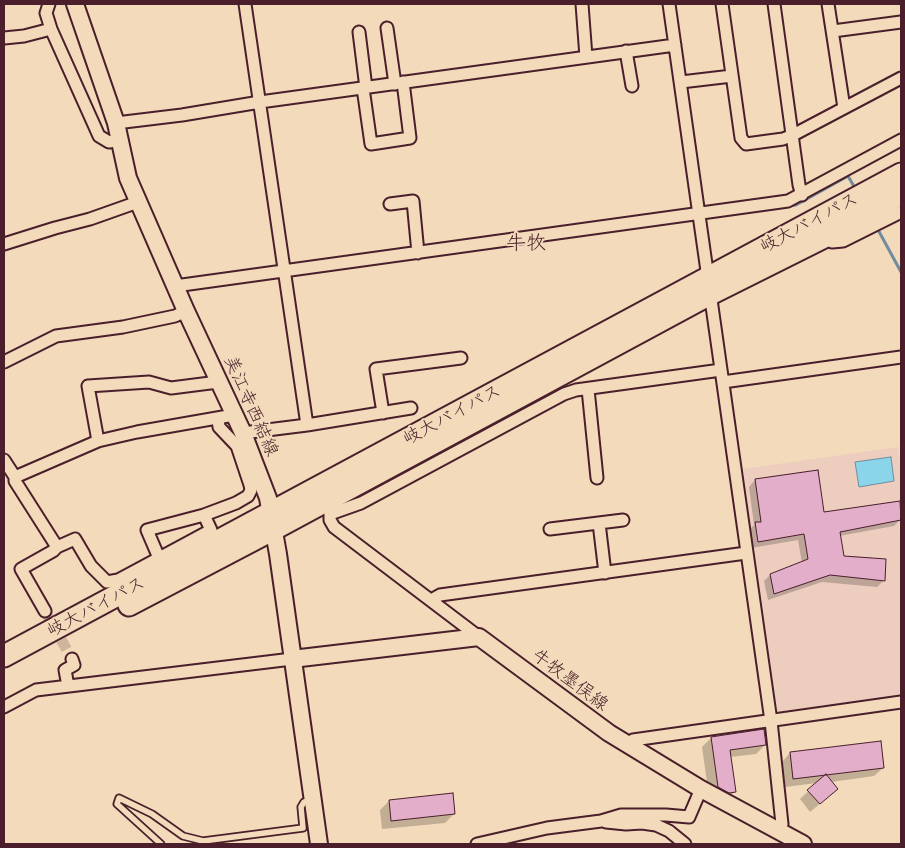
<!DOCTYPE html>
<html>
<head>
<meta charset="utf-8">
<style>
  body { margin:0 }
  #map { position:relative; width:905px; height:848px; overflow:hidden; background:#f2daba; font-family:"Comic Neue",sans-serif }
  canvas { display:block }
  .frame { position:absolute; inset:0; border:5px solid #4a1f2b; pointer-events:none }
</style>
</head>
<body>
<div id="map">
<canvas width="905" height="848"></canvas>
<div class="frame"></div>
</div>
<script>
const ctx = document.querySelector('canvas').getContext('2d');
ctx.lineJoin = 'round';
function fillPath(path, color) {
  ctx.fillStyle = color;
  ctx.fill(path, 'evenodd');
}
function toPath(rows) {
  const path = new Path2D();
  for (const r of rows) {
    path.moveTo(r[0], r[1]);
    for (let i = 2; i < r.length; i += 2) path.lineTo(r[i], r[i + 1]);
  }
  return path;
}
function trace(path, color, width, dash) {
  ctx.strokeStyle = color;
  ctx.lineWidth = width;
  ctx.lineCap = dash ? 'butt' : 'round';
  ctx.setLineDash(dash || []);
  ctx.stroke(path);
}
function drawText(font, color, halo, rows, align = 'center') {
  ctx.font = font + ' "Comic Neue","Klee One",sans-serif';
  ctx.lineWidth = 4;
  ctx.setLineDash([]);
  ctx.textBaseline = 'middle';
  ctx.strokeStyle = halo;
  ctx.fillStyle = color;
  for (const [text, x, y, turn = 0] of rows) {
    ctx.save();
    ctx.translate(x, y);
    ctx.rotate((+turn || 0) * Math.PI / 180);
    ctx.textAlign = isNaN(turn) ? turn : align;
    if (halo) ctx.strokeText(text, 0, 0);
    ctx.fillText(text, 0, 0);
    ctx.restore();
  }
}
const built = toPath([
  [898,447,901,471,901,524,899,525,901,544,901,695,777,712,743,469]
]);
const water = toPath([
  [891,457,894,481,859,487,855,462,891,457]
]);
const shadow = toPath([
  [755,480,823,513,900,520,894,526,839,536,843,558,884,580,877,587,822,582,768,600,764,581,770,575,802,563,798,540,751,548,749,530,754,525,749,487],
  [711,738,765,745,756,754,730,757,735,791,726,800,709,796,702,747],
  [790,753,883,768,874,776,831,782,828,797,810,812,800,799,817,783,785,787,782,762],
  [389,801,454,814,445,823,382,829,380,810]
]);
const stream = toPath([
  [788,206,796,205,848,176,856,190],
  [876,226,901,272]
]);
const building = toPath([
  [818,470,824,512,900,501,901,520,840,532,844,556,886,559,885,581,830,575,774,594,770,574,808,559,804,534,758,542,755,522,761,522,755,479,818,470],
  [764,729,766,745,730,750,736,792,729,793,718,787,711,737,764,729],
  [881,741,884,768,793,779,790,752,881,741],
  [826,774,838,789,820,804,807,790,826,774],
  [453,793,455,814,391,821,389,800,453,793]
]);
const streetTunnel = toPath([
  [45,611,72,659]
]);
const lane = toPath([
  [161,844,117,804,119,798,152,814,183,836,203,841,303,828,301,807,304,802,310,800]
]);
const street = toPath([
  [245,4,307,425],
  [582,4,586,57],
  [669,4,771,721,782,824,780,831],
  [722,4,741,138,746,144,783,139,793,135,901,78],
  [774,4,799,185,802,195],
  [828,4,844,108],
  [387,28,395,84],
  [51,29,99,136,109,142,120,140],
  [833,31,901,22],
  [359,32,366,88],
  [4,38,24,36,51,29,46,13,49,4],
  [626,51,632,86],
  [681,82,732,76],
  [363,88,371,144,410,138,403,82],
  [116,123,182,115,260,102,675,45],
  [390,204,413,201,418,253],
  [826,238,832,242,843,241,901,212],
  [4,244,55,228,90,219,138,202],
  [175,286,788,201,901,140],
  [4,362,56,336,123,327,175,316,186,311],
  [723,382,901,357],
  [588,389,597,478],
  [383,413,376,369,461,358],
  [243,433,307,425,411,408],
  [98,441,88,386,149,382,171,388,218,382],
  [4,460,15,477,15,481,57,547,75,539,91,566,107,582,118,580,159,558,147,530,204,515,236,503,248,496,251,490,250,485,237,446,219,427,218,419],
  [15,477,98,441,137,432,234,415],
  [599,523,605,573],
  [550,529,623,520],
  [159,558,211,530,204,515],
  [431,600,440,595,746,553],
  [45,611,21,569,53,551,57,547],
  [479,637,334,527,330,520,330,514,361,503,564,394,576,390,721,370],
  [68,686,65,670,74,665,72,659],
  [4,707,36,690,292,659],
  [627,744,633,740,901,702],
  [606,822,626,824,642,823,656,825,669,831,685,844],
  [477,844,547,828,601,821,621,815,666,815,689,817,701,789]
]);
const secondary = toPath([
  [75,4,116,123,128,178,186,311,243,433,268,498,278,554,319,844],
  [292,659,479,637,609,733,701,789,803,844]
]);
const highway = toPath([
  [129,605,274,529,710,294,824,237,901,194],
  [4,656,901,174]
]);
const streetNames = [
  ["岐大バイパス",809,223,-28],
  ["美江寺西結線",251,406,66],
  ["岐大バイパス",452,415,-28],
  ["岐大バイパス",96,607,-28],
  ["牛牧墨俣線",570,680,37]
];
const quarterNames = [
  ["牛牧",526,243]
];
fillPath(built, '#edcdbe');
fillPath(water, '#8bd5eb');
trace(water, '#718c9e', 1);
fillPath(shadow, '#0003');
trace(stream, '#718c9e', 3);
fillPath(building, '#e2aec9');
trace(building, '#4a1f2b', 1);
trace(streetTunnel, '#d0b59d', 11, [11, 5.5]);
trace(lane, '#4a1f2b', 9);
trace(street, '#4a1f2b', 15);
trace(secondary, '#4a1f2b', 20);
trace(highway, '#4a1f2b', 25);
trace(lane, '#f2daba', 5.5);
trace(street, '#f2daba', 11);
trace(secondary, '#f2daba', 16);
trace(highway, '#f2daba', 21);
drawText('18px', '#4a1f2b', '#f2daba', streetNames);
drawText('20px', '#4a1f2b', '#f2daba', quarterNames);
</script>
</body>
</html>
